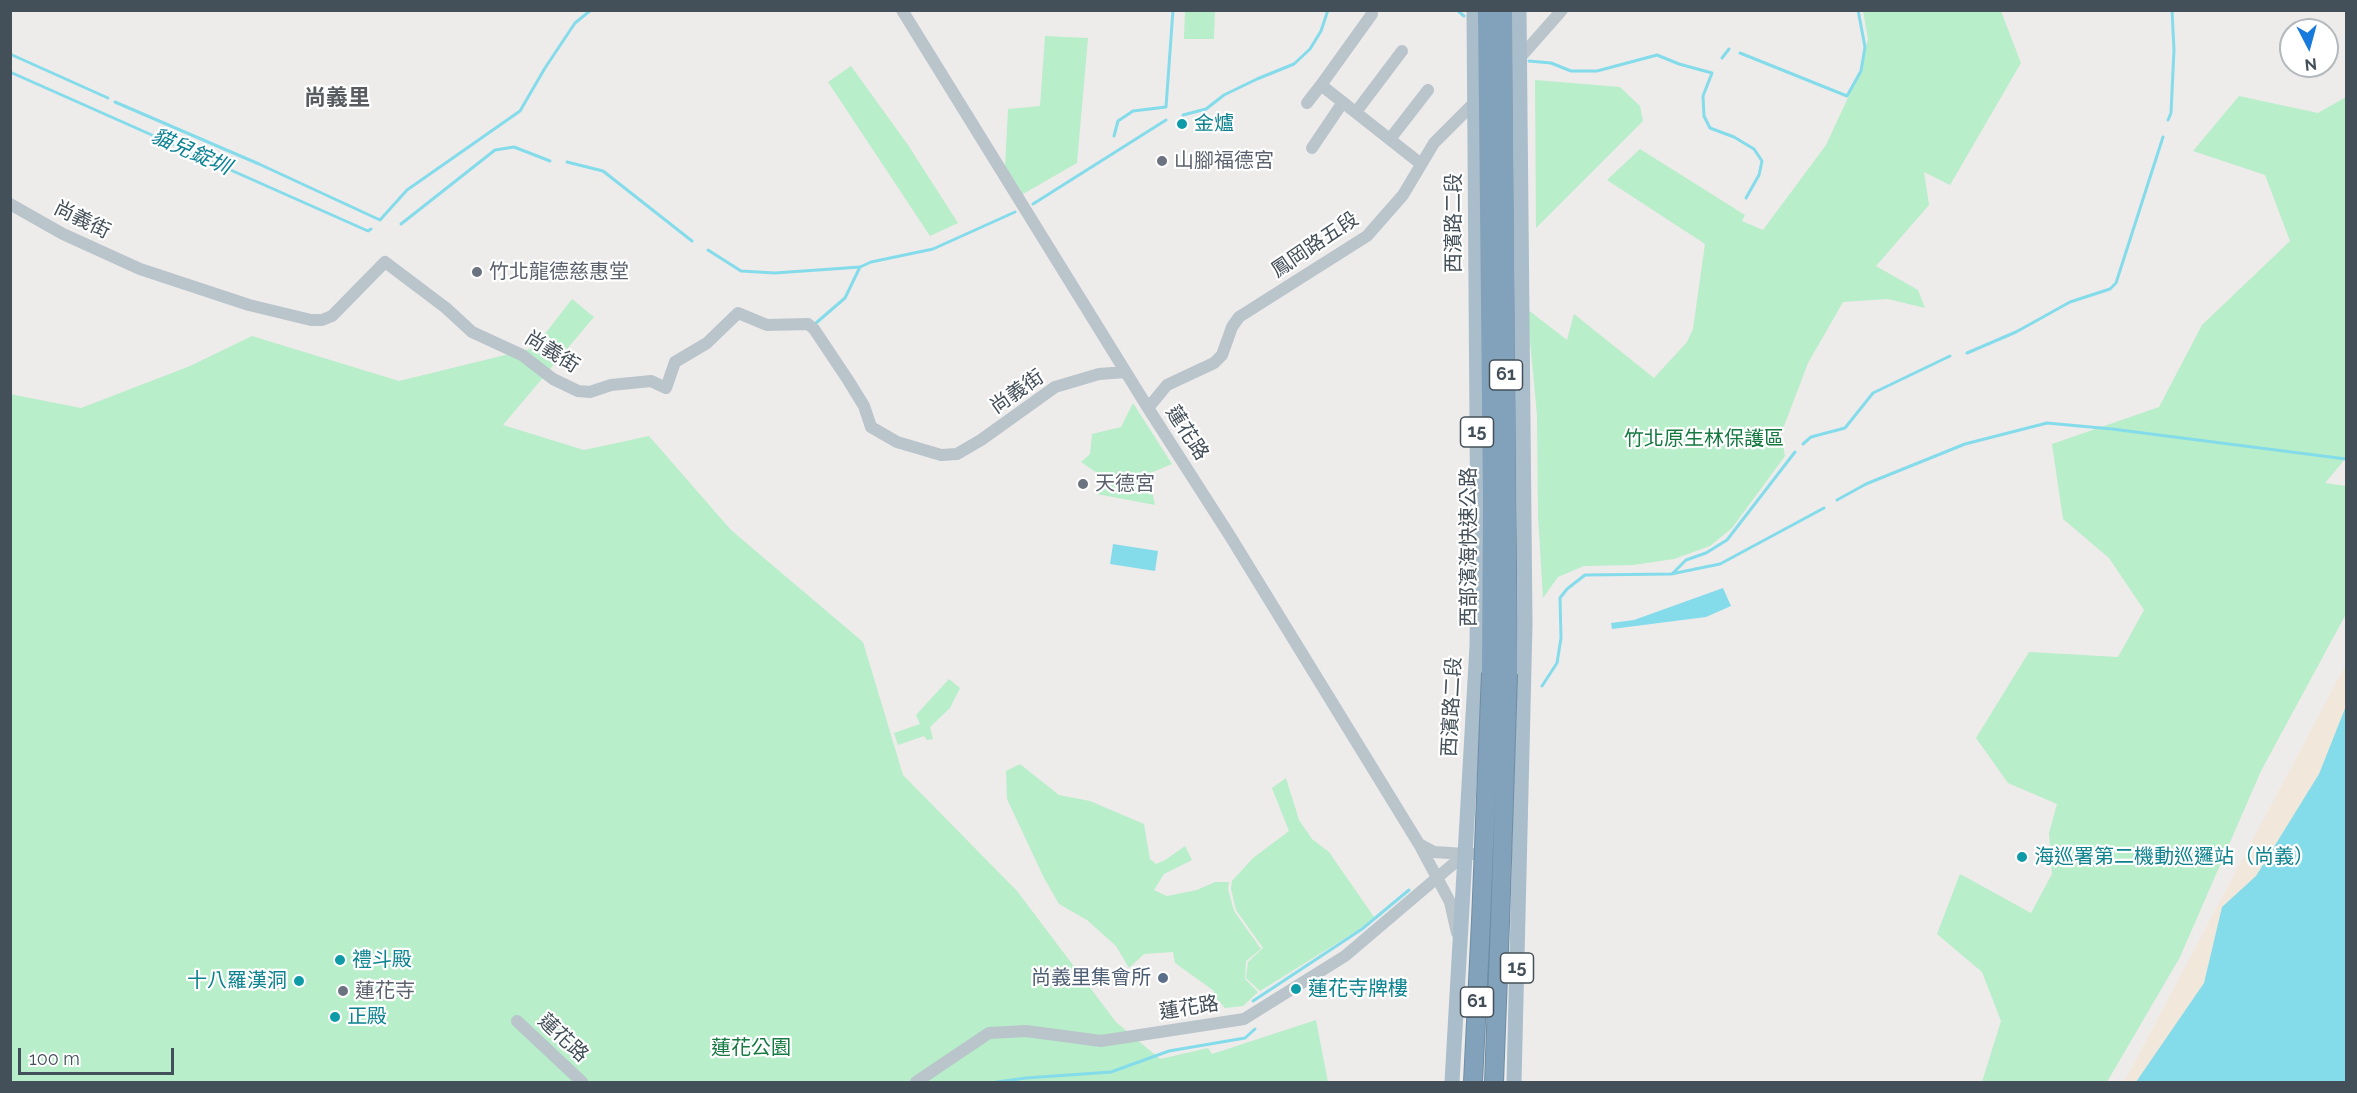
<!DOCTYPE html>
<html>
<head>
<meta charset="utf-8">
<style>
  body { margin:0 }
  #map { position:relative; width:2357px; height:1093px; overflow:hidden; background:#eeebeb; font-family:Raleway,sans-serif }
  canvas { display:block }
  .frame { position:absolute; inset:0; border:12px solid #445059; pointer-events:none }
  .north { position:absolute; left:2279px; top:18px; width:60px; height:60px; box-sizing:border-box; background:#fff; border:2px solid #b4b9bd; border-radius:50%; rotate:174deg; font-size:16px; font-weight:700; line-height:24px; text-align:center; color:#445059 }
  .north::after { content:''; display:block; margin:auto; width:21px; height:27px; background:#187adc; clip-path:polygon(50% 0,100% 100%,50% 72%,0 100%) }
  .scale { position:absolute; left:18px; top:1048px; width:156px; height:27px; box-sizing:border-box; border:3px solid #445059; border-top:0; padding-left:8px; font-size:18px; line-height:21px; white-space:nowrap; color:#445059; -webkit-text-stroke:4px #fff; paint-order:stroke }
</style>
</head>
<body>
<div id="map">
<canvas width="2357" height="1093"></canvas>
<div class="frame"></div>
<div class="north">N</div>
<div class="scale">100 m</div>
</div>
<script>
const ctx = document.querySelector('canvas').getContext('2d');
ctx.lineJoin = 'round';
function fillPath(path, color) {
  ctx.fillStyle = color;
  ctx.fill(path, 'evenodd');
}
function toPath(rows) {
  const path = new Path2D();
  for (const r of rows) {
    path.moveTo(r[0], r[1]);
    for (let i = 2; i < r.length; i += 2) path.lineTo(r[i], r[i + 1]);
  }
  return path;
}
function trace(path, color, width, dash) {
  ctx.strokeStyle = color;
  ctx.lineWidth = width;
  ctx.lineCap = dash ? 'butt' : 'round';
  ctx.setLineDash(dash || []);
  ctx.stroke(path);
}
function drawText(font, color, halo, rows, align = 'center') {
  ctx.font = font + ' Raleway,"Noto Sans TC",sans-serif';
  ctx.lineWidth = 4.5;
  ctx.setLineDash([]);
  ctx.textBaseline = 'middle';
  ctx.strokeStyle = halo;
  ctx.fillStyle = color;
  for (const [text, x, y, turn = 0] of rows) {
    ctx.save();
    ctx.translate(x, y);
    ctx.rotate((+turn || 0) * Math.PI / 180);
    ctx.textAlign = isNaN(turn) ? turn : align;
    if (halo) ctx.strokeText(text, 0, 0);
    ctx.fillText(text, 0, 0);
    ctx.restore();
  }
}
const green = toPath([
  [1185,11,1215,11,1214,39,1184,39],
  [1863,11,2001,11,2021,63,1950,185,1924,172,1929,205,1876,266,1918,290,1925,308,1888,299,1843,302,1808,363,1781,434,1785,456,1732,528,1710,546,1674,559,1633,565,1584,566,1558,577,1543,598,1538,516,1537,415,1527,309,1567,340,1574,314,1654,378,1687,342,1693,329,1705,244,1607,180,1640,149,1745,215,1742,221,1763,230,1826,145,1859,74,1868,39],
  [1045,36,1088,38,1077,163,1023,194,1005,166,1008,109,1040,106],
  [851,66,908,145,958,223,930,236,828,82],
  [1535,80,1620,87,1640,106,1643,121,1536,228],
  [2239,96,2318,113,2346,97,2346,458,2325,483,2346,486,2346,614,2261,771,2180,957,2107,1082,1982,1082,2001,1021,1982,972,1937,934,1960,874,2031,913,2052,874,2049,833,2057,804,2008,783,1976,738,2029,652,2118,657,2144,610,2109,558,2063,519,2052,444,2159,407,2202,325,2290,241,2265,175,2193,151],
  [572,299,594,317,503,425,584,450,649,436,731,530,863,642,903,775,1017,891,1116,1022,1160,1059,1208,1048,1212,1054,1316,1020,1328,1082,11,1082,10,394,81,408,190,366,252,336,399,381,534,348],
  [1133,403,1172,464,1148,474,1155,505,1097,494,1104,481,1096,476,1097,473,1081,462,1090,454,1092,434,1121,427],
  [949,679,960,688,950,708,930,727,933,739,927,740,924,736,898,745,894,733,920,724,916,715],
  [1020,764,1059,795,1090,801,1144,824,1150,859,1156,864,1165,860,1185,846,1192,860,1164,874,1154,890,1167,896,1197,890,1215,882,1229,882,1228,889,1234,911,1261,949,1246,961,1245,979,1258,992,1243,1006,1225,1008,1214,996,1214,991,1175,963,1173,952,1144,954,1129,968,1116,946,1087,920,1059,904,1044,878,1007,799,1006,771],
  [1286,778,1299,820,1312,839,1329,852,1374,917,1358,930,1260,991,1246,978,1248,962,1263,948,1236,910,1231,889,1232,881,1253,858,1289,831,1272,788]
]);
const sand = toPath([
  [2346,664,2346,860,2251,1082,2124,1082]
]);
const water = toPath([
  [1113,544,1158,551,1155,571,1110,564],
  [1723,588,1731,606,1706,617,1612,629,1611,623,1634,620],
  [2346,706,2346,1082,2136,1082,2204,983,2222,907,2256,876,2319,774]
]);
const stream = toPath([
  [1457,10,1464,16],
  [1740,53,1847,96,1861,71,1865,47,1858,10],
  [10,54,108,98],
  [1722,58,1729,49],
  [1529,61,1551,63,1571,71,1597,71,1657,55,1679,64,1712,73,1703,96,1704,116,1710,128,1734,137,1754,149,1762,161,1759,175,1746,198],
  [10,72,368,231,371,229],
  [115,102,259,164,380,220,407,190,520,111,545,68,575,23,591,10],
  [1183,115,1206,109,1224,95,1257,79,1294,64,1310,49,1321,31,1328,10],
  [2168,120,2171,113,2174,50,2172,10],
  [1114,136,1118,121,1133,111,1166,107,1173,10],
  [567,162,603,171,692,241],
  [1033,204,1166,120],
  [401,224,495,150,514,147,550,161],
  [708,250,741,271,775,273,860,267],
  [816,323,845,298,860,267,871,262,933,249,1015,212],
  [1967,353,2016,332,2070,302,2110,289,2116,283,2163,137],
  [1803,444,1811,437,1845,428,1873,393,1950,356],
  [1837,500,1866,484,1965,444,2047,423,2112,429,2346,459],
  [1673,573,1686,560,1706,553,1727,540,1795,452],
  [1542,686,1557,663,1561,638,1560,598,1567,589,1585,575,1671,574,1720,564,1824,508],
  [1253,1001,1362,929,1409,890],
  [997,1082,1026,1078,1111,1072,1169,1051,1245,1038,1255,1029]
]);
const minor = toPath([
  [902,10,1148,408,1230,536,1419,844,1450,902,1457,933],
  [1517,61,1562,10],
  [1321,85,1372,14],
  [1307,103,1321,85,1421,164],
  [1356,112,1402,51],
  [1390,139,1428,90],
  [1312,148,1343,102],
  [10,204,63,234,140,269,249,305,311,320,322,320,332,316,385,262,446,308,472,332,522,355,553,379,578,391,590,392,611,385,651,381,666,388,675,362,707,343,738,313,767,325,808,324,814,329,848,380,864,406,871,427,897,442,941,455,957,454,981,440,1055,387,1099,374,1126,372],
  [1148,408,1167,385,1214,363,1222,355,1232,327,1239,317,1367,236,1403,195,1434,143,1479,98],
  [1419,844,1434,852,1465,854],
  [517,1021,582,1082],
  [916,1082,989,1033,1026,1031,1101,1041,1244,1019,1345,956,1465,854,1490,854]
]);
const major = toPath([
  [1452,1082,1477,646,1478,563,1474,10],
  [1514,1082,1525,624,1519,10]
]);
const highway = toPath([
  [1487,10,1492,501,1491,673],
  [1503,10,1508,674],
  [1473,1082,1481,921],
  [1494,1082,1500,923]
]);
const highwayBridge = toPath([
  [1481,921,1491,673],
  [1500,923,1508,674]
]);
const markers = [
  [1182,124,6,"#0f9aa8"],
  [1162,161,6,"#6b7280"],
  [477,272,6,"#6b7280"],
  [1083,484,6,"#6b7280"],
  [2022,857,6,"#0f9aa8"],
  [340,960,6,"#0f9aa8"],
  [1163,978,6,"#5c6f8a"],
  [299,981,6,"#0f9aa8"],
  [1296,989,6,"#0f9aa8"],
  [343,991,6,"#6b7280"],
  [335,1017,6,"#0f9aa8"]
];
const shields = [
  [1506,375,33],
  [1477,432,33],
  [1517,968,33],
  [1477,1002,33]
];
const shieldNames = [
  ["61",1506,375],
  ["15",1477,432],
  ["15",1517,968],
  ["61",1477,1002]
];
const cultureNames = [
  ["金爐",1194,124],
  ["海巡署第二機動巡邏站（尚義）",2034,857],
  ["禮斗殿",352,960],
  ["十八羅漢洞",287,981,"right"],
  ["蓮花寺牌樓",1308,989],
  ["正殿",347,1017]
];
const worshipNames = [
  ["山腳福德宮",1174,161],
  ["竹北龍德慈惠堂",489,272],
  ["天德宮",1095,484],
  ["蓮花寺",355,991]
];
const streetNames = [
  ["尚義街",82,220,26],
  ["西濱路二段",1454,223,-90],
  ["鳳岡路五段",1315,245,-34],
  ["尚義街",552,352,32],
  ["尚義街",1017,392,-35],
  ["蓮花路",1187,433,57],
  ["西部濱海快速公路",1469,547,-90],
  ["西濱路二段",1452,707,-87],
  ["蓮花路",1189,1008,-9],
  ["蓮花路",563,1038,43]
];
const parkNames = [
  ["竹北原生林保護區",1704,439],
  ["蓮花公園",751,1048]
];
const serviceNames = [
  ["尚義里集會所",1151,978]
];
const waterNames = [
  ["貓兒錠圳",191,152,24]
];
const quarterNames = [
  ["尚義里",337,98]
];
fillPath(green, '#b8eec9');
fillPath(sand, '#f1e8db');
fillPath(water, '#84dceb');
trace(stream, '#84dceb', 3);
trace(highway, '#6d8da7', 20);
trace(minor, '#b9c4cb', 12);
trace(major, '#aabdcb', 15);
trace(highway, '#82a2bb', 18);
trace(highwayBridge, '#6d8da7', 20, []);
trace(highwayBridge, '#82a2bb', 18);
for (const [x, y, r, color] of markers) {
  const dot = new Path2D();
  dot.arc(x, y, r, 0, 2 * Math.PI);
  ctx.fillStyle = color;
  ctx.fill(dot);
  trace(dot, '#fff', 2);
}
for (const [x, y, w] of shields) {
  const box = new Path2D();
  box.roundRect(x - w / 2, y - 15, w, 30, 4.5);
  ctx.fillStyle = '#fff';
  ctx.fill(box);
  trace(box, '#445059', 1.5);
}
drawText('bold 18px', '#445059', null, shieldNames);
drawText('20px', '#0d838f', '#fff', cultureNames, 'left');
drawText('20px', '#5b616d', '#fff', worshipNames, 'left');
drawText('20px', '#445059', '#fff', streetNames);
drawText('20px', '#167941', '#fff', parkNames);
drawText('20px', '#4e5e75', '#fff', serviceNames, 'right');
drawText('italic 21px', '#0c8295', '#fff', waterNames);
drawText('bold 22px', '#585c60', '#fff', quarterNames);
</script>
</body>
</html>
